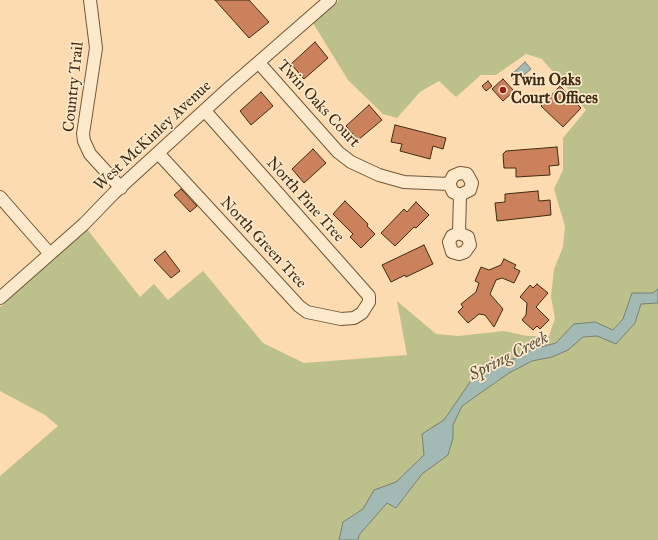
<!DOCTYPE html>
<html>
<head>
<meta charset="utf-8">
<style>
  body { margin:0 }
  canvas { display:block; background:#fbdbaf }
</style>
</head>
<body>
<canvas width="658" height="540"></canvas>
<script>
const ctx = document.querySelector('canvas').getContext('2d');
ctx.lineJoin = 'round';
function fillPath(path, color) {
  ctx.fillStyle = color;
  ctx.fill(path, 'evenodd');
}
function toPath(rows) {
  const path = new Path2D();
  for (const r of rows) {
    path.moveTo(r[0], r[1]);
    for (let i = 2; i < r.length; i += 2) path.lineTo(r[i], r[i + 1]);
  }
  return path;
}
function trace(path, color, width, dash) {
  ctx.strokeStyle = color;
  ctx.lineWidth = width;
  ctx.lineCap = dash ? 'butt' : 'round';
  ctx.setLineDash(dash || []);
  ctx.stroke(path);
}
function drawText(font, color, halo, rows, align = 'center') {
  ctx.font = font + ' "IM FELL Great Primer",serif';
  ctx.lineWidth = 3.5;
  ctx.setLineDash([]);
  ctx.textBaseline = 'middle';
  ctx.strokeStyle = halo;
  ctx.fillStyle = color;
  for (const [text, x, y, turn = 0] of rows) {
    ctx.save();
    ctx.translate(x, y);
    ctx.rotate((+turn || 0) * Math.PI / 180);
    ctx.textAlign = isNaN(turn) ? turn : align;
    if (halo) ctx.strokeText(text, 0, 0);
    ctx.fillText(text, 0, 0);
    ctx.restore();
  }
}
const green = toPath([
  [339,0,658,0,658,540,0,540,0,476,58,426,45,415,0,391,0,307,87,229,140,297,154,284,168,300,203,271,263,343,304,363,407,355,397,301,436,334,458,336,504,331,527,336,549,336,555,318,551,297,554,269,563,247,565,226,554,189,563,170,563,138,586,110,542,59,526,54,496,75,481,75,456,97,439,81,420,92,397,118,383,114,348,80,313,23]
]);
const water = toPath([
  [525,62,531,69,517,81,514,80,511,75,525,62],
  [658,289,658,303,641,304,635,323,616,344,597,336,583,337,568,350,552,357,532,361,509,373,462,406,453,425,453,438,448,455,422,474,396,508,387,503,359,535,358,540,339,540,343,522,363,509,374,490,396,482,424,455,422,434,444,420,477,372,516,358,533,349,556,343,574,324,595,322,613,330,623,319,632,293,653,293,658,289]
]);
const building = toPath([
  [215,0,249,0,269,22,249,38,215,0],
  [315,42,328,58,304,79,291,64,315,42],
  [503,79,514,91,503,101,492,89,503,79],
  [488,81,492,86,486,91,482,86,488,81],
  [560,86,581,108,563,127,541,106,560,86],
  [261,92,273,106,251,125,240,111,261,92],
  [369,105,382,120,358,140,346,126,369,105],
  [395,125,446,138,443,149,433,146,430,159,400,151,402,144,391,142,395,125],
  [557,147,559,165,549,166,550,175,516,177,516,168,504,168,503,154,506,151,557,147],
  [313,149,326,163,304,183,292,169,313,149],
  [181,189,197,206,190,212,174,195,181,189],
  [538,191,539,201,550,200,551,215,497,221,495,203,505,202,505,194,538,191],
  [345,201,368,224,367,226,375,234,361,248,350,237,353,234,333,214,345,201],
  [416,202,429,215,416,228,414,227,395,246,381,233,404,209,407,212,416,202],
  [424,245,433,264,406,277,405,275,391,282,382,265,424,245],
  [165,251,180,271,171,278,154,260,165,251],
  [504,259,516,265,514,268,520,271,514,283,502,278,496,280,490,294,503,309,494,327,485,315,479,314,468,323,458,312,463,307,461,304,476,292,479,283,475,281,481,267,489,270,501,265,504,259],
  [537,284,548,293,536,307,549,320,540,329,537,326,533,330,522,320,526,315,527,303,520,297,530,285,533,288,537,284]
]);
const minor = toPath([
  [90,0,96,48,83,134,84,141,90,154,121,188],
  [259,63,338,152,351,162,379,175,404,182,449,184,453,176,460,173,467,174,472,183,470,190,460,195,453,192,449,184],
  [158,153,299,306,307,312,341,319,354,318,362,313,369,302,369,296,205,111],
  [0,197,50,254],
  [459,233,452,236,449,242,452,252,459,254,465,252,470,245,468,237,459,233,460,195],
  [0,298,84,224,114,193,229,88,330,0]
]);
const markers = [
  [503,90,4,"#8f2418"]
];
const poiNames = [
  ["Twin Oaks",511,81],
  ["Court Offices",511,99]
];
const streetNames = [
  ["Country Trail",74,87,-84],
  ["Twin Oaks Court",318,104,47],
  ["West McKinley Avenue",153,136,-43],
  ["North Pine Tree",305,200,48],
  ["North Green Tree",263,243,47]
];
const waterNames = [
  ["Spring Creek",509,357,-27]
];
fillPath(green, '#bcc18c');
fillPath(water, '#a2b9b4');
trace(water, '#7b8073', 1);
fillPath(building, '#cb825c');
trace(building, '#402b12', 1);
trace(minor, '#6f5739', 14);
trace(minor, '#fce8cb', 12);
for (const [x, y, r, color] of markers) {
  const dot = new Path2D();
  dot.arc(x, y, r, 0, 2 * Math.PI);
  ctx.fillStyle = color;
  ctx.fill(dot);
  trace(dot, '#fce8cb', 1.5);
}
drawText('bold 16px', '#402b12', '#fce8cb', poiNames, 'left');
drawText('16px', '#402b12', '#fce8cb', streetNames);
drawText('italic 17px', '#584e3a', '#fce8cb', waterNames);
</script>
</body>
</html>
